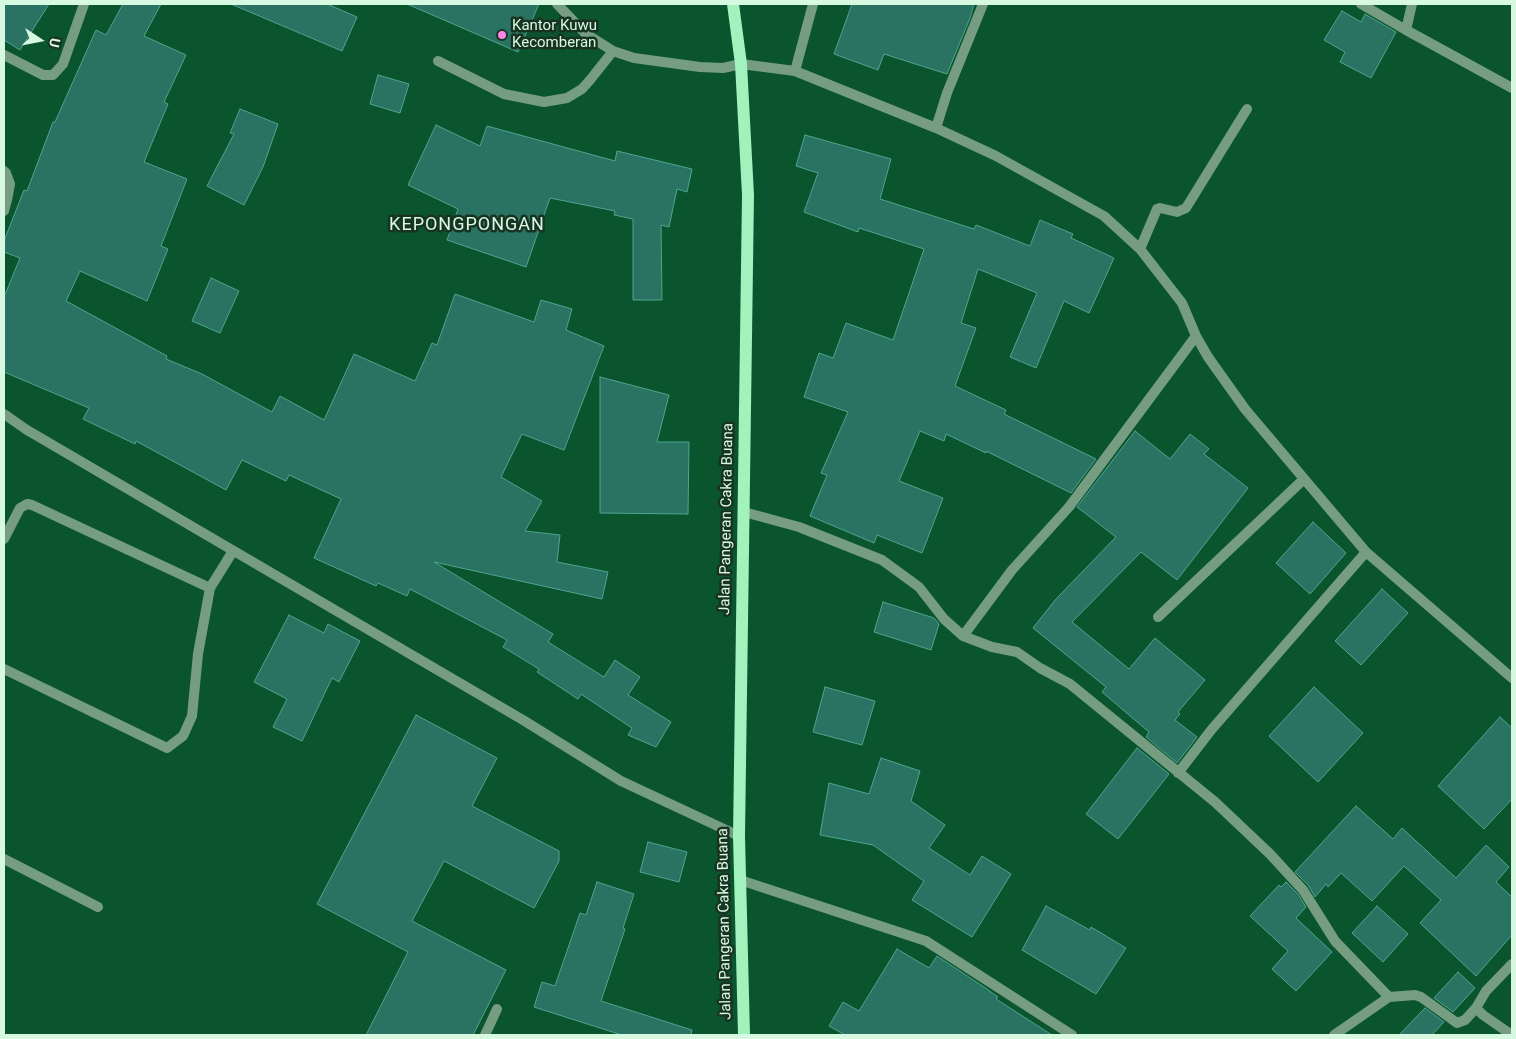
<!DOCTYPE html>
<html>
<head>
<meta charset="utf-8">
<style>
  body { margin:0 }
  #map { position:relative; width:1516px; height:1039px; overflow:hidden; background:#0a542e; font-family:Roboto,sans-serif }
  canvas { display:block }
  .frame { position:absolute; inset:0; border:5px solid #d7f9e1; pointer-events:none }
  .north { position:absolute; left:15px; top:15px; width:50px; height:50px; -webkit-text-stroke:4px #183322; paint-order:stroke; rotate:101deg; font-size:14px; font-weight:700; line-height:20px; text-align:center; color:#d7f9e1 }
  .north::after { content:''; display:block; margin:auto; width:18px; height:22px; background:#d7f9e1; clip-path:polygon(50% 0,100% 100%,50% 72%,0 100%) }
</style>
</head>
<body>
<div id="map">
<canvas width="1516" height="1039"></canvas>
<div class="frame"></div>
<div class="north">U</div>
</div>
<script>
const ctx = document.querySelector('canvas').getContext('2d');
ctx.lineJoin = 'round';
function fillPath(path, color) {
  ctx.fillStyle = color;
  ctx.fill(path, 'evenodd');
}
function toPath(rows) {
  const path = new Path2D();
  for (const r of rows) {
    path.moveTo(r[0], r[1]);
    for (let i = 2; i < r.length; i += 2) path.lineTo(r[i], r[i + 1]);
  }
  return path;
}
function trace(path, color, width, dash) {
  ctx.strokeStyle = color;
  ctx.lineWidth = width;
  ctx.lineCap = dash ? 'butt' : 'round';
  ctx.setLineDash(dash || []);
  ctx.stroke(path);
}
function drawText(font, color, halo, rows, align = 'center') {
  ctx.font = font + ' Roboto,sans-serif';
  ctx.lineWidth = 5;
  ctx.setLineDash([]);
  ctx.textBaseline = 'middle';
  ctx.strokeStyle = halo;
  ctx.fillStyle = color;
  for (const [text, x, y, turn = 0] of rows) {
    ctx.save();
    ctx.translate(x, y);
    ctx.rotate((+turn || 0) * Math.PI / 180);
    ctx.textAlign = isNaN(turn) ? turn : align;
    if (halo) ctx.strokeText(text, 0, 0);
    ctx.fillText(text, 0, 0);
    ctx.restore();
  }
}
const building = toPath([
  [4,4,49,4,20,50,4,40,4,4],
  [123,4,161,4,144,36,186,55,164,102,168,104,144,162,187,179,161,246,168,249,147,301,80,271,66,301,167,356,166,359,202,374,272,412,280,396,324,420,354,354,415,381,432,343,437,345,455,294,534,322,541,300,572,309,566,330,604,346,564,450,522,434,501,477,542,501,525,531,560,535,557,562,608,572,602,599,434,562,553,634,548,642,604,677,615,660,640,677,628,695,671,722,656,747,628,735,632,728,581,694,578,699,537,672,539,669,503,647,507,640,410,589,407,596,378,583,376,586,314,558,341,499,289,475,286,481,242,460,226,490,136,441,135,444,83,419,89,408,4,372,4,297,20,258,4,252,4,241,24,190,27,191,53,122,55,122,96,30,106,35,123,4],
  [231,4,327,4,357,17,342,51,231,4],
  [407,4,539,4,518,52,407,4],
  [852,4,974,4,970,18,947,74,884,54,878,70,834,54,852,4],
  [1342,11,1361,22,1365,14,1396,32,1371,78,1340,62,1345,52,1324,40,1342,11],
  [378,75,409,84,400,113,370,104,378,75],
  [240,109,278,124,263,167,244,205,207,186,234,134,230,133,240,109],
  [436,125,480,146,487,126,615,161,617,151,692,169,687,192,677,189,669,227,661,225,662,300,633,300,633,219,614,215,615,211,550,198,526,267,447,240,458,209,408,185,436,125],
  [805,135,891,159,880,199,974,229,976,225,1030,246,1040,220,1073,234,1071,238,1114,258,1089,313,1064,301,1036,368,1010,357,1037,293,978,269,961,323,976,328,955,386,1006,410,1004,414,1096,459,1071,493,986,451,986,453,946,434,944,441,920,431,899,481,943,498,922,553,877,535,874,543,810,516,827,475,821,473,848,412,804,397,819,353,833,358,846,323,893,340,924,249,859,228,858,232,804,212,818,173,796,166,805,135],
  [211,278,239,291,220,333,192,321,211,278],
  [600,377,669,395,657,442,689,442,688,514,600,513,600,377],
  [1135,431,1170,459,1190,434,1209,449,1204,454,1248,488,1177,580,1141,552,1072,622,1129,669,1155,638,1205,680,1178,712,1180,714,1175,720,1197,737,1177,763,1146,737,1149,732,1102,692,1106,687,1033,628,1056,599,1116,537,1077,507,1135,431],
  [1313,522,1346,553,1310,594,1276,563,1313,522],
  [1382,589,1408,613,1361,665,1335,641,1382,589],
  [883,602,934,618,939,624,931,650,874,632,883,602],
  [289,615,324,633,328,624,360,641,339,682,332,678,302,741,273,727,287,699,254,682,289,615],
  [825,687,875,701,862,745,813,732,825,687],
  [1314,687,1363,733,1318,782,1269,736,1314,687],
  [416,715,497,758,472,806,559,851,559,861,534,908,444,861,412,921,506,970,473,1035,366,1035,408,952,317,904,416,715],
  [1500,717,1512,728,1512,799,1484,829,1438,786,1500,717],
  [1137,748,1169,774,1118,839,1086,814,1137,748],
  [881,758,920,771,911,801,945,825,929,848,970,875,982,856,1011,874,972,937,912,900,924,881,873,845,820,835,829,783,869,794,881,758],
  [1356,806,1393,839,1402,828,1456,878,1486,845,1509,867,1496,882,1512,897,1512,935,1476,976,1420,923,1441,900,1404,866,1372,901,1341,873,1328,887,1326,884,1315,897,1308,885,1295,872,1356,806],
  [648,842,687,852,679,882,640,872,648,842],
  [597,882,634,894,623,928,625,929,601,1001,692,1030,691,1035,622,1035,534,1007,542,982,555,986,580,913,586,915,597,882],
  [1286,882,1298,894,1306,907,1296,918,1332,952,1296,991,1272,969,1288,951,1250,916,1279,885,1281,887,1286,882],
  [1046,906,1090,930,1091,927,1126,948,1096,994,1022,950,1046,906],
  [1377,906,1408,934,1383,962,1352,933,1377,906],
  [897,949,929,968,937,956,984,987,998,997,996,999,1052,1035,845,1035,829,1026,843,1002,859,1011,897,949],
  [1458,972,1475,988,1453,1012,1434,998,1458,972],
  [1425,1008,1444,1022,1432,1035,1399,1035,1425,1008]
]);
const lane = toPath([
  [795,71,813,4],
  [485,1035,497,1009]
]);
const street = toPath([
  [557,4,586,34,613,51,634,58,700,67,723,68,741,64,795,71,936,128,996,156,1104,216,1140,249,1182,303,1196,336,1208,357,1245,409,1366,552,1512,678],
  [1361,4,1406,30,1512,88],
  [1406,30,1412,4],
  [4,55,43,75,53,75,63,64,84,4],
  [438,61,504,94,544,102,567,98,582,89,590,80,613,51],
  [936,128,947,93,983,4],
  [4,171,6,173,10,184,7,200,4,211],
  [1140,249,1157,209,1160,208,1177,212,1186,208,1247,109],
  [4,414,27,430,523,720,621,781,739,836],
  [744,512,799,527,882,560,919,587,944,619,963,636,992,647,1017,652,1040,668,1070,684,1215,802,1270,854,1303,890,1335,941,1389,997,1415,995,1421,997,1457,1023,1465,1020,1476,1008,1483,1015,1512,1035],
  [4,539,20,508,27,504,32,505,210,588],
  [1158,617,1304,479],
  [963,636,1012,570,1069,507,1196,336],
  [4,669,167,748,183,736,192,716,198,654,210,588,233,551],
  [1178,773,1212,729,1366,552],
  [4,859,98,907],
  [740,880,926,941,1072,1035],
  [1476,1008,1486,991,1512,964],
  [1334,1035,1389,997]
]);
const primary = toPath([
  [733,4,741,64,748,195,739,836,744,1035]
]);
const markers = [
  [502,35,5,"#fb87e5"]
];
const poiNames = [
  ["Kantor Kuwu",512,26],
  ["Kecomberan",512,43]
];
const streetNames = [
  ["Jalan Pangeran Cakra Buana",727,519,-89],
  ["Jalan Pangeran Cakra Buana",725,924,-91]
];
const quarterNames = [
  ["KEPONGPONGAN",467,225]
];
fillPath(building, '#2a7261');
trace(building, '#4ca790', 1);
trace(lane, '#769d82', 10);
trace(street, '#769d82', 10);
trace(primary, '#a1f2bc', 12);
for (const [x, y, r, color] of markers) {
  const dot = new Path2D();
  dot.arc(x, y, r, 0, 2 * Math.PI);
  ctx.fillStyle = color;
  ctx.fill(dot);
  trace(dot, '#183322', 2);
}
drawText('15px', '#d7f9e1', '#183322', poiNames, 'left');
drawText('15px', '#d7f9e1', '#183322', streetNames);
ctx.letterSpacing = '1px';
drawText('18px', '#d7f9e1', '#183322', quarterNames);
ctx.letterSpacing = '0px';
</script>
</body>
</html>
